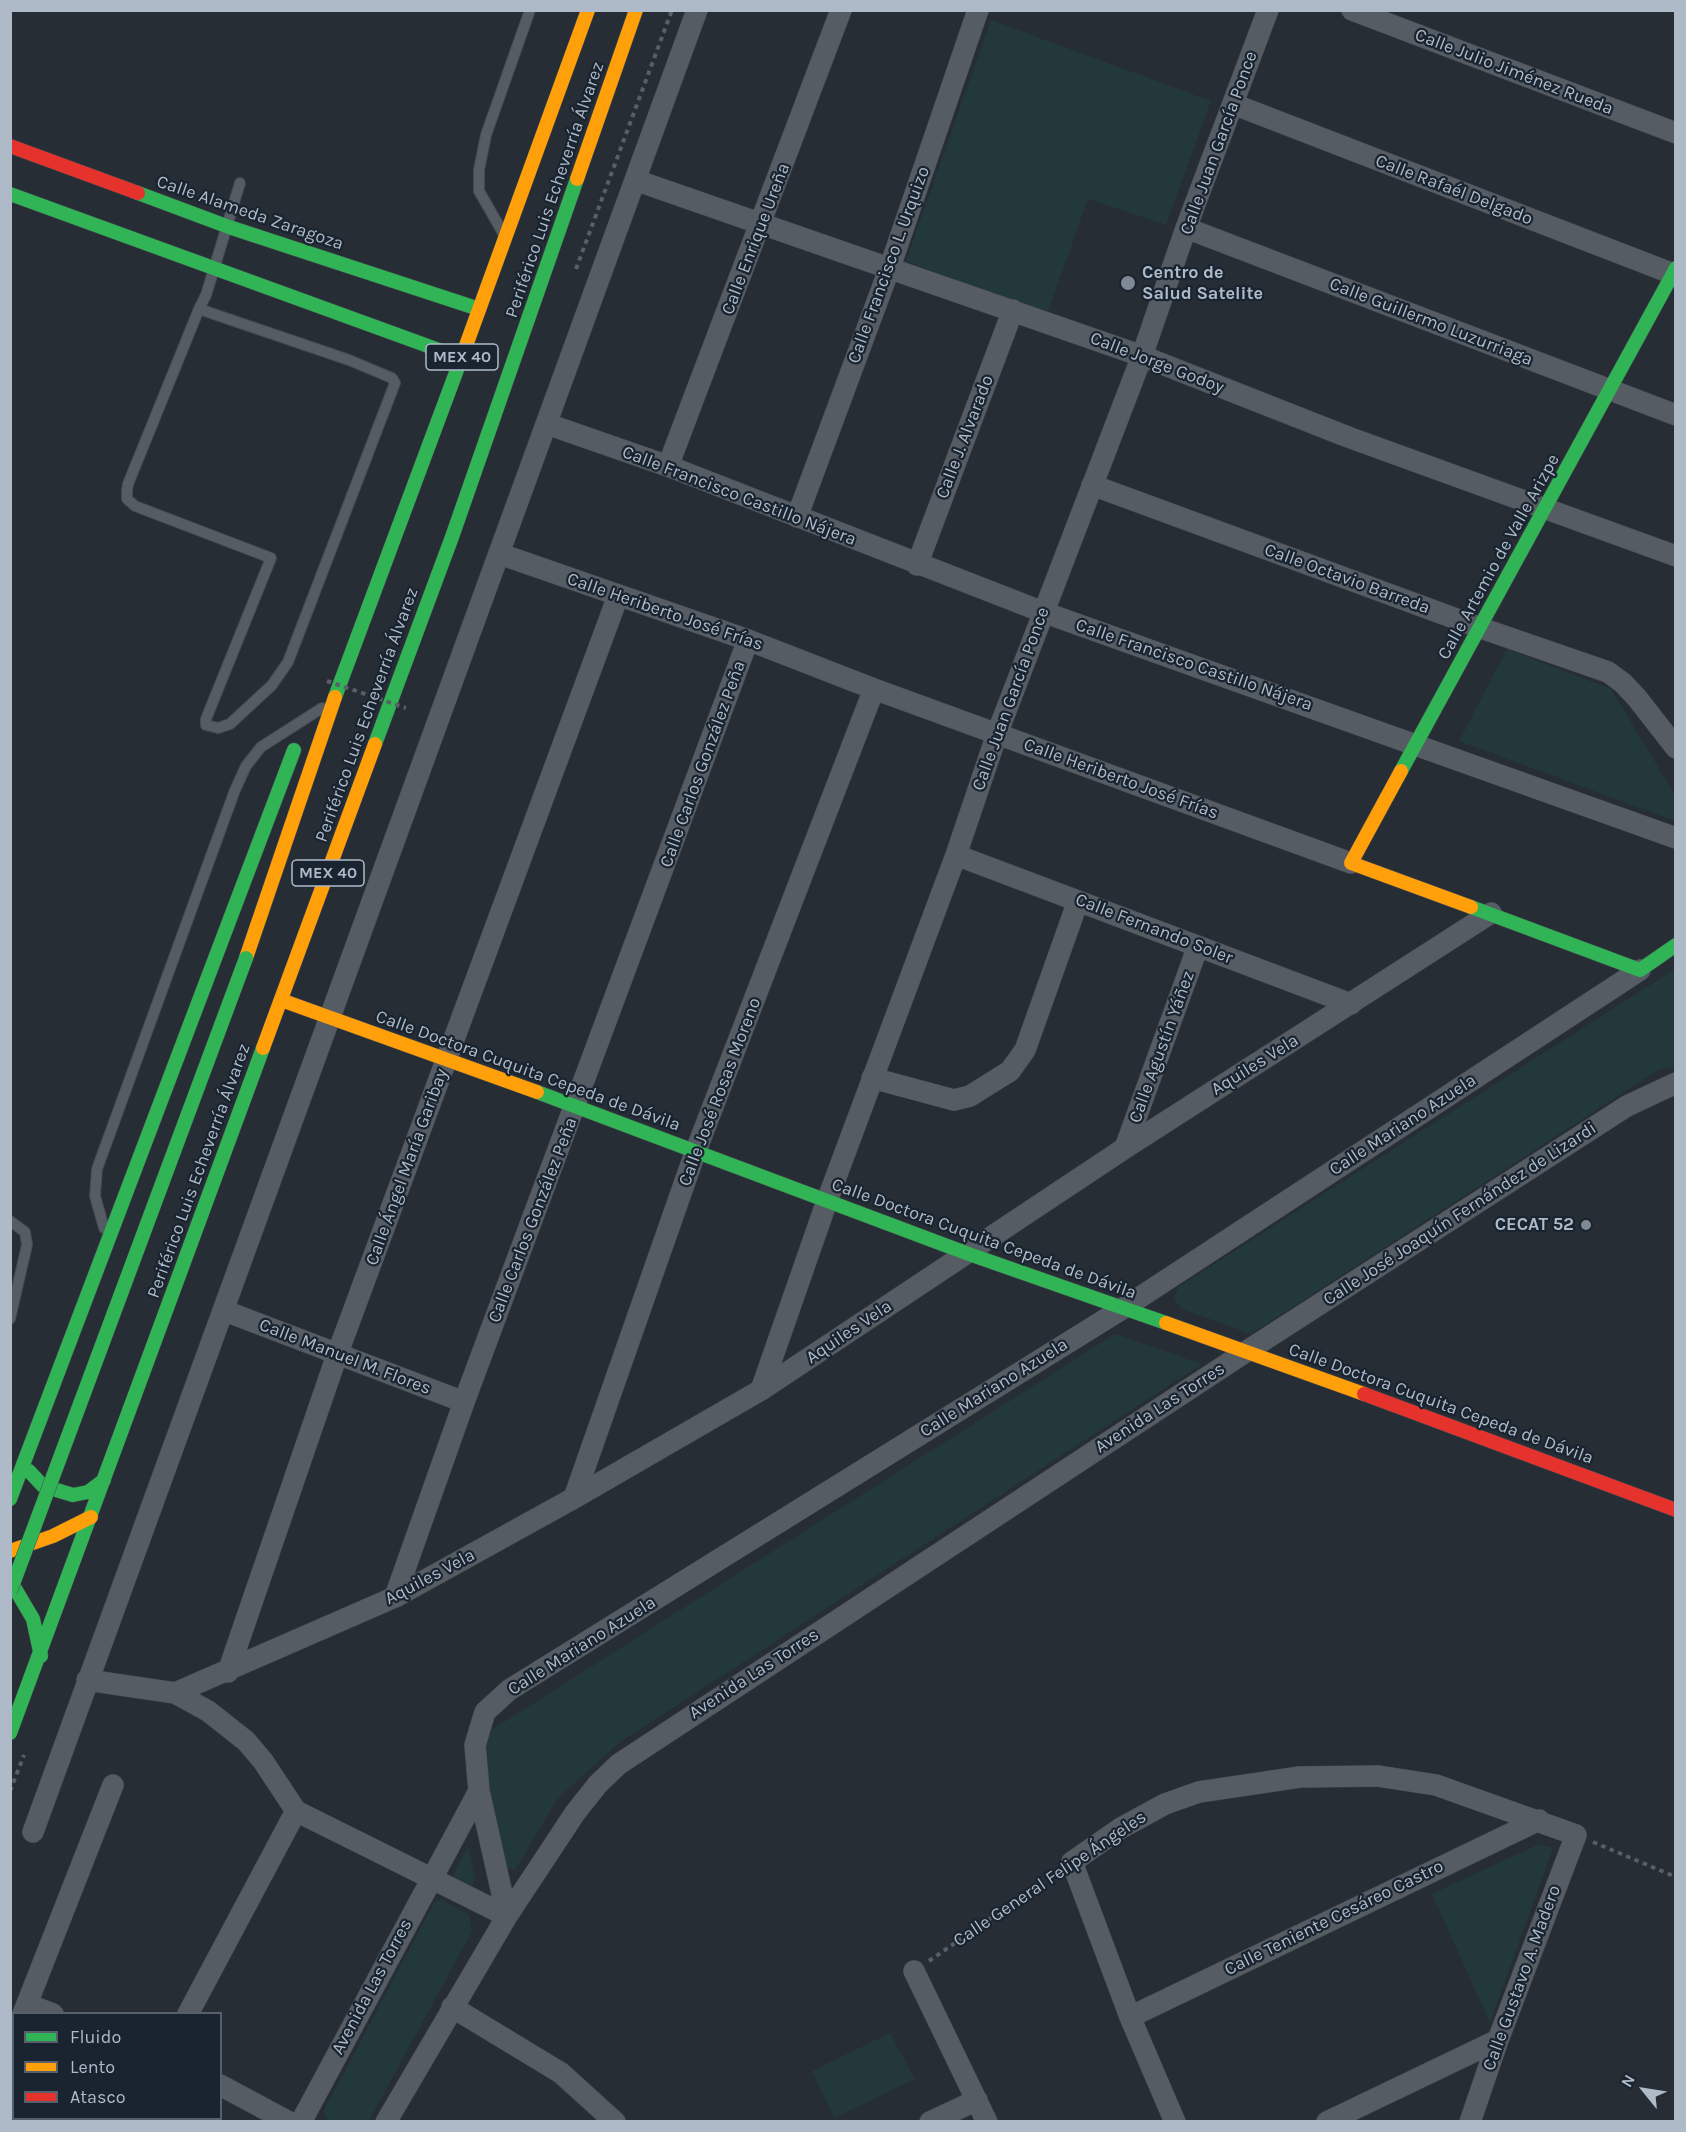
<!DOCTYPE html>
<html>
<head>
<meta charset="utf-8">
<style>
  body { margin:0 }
  #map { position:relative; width:1686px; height:2132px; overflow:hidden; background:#262d35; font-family:Karla,sans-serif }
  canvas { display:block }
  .frame { position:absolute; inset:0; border:12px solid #aebac7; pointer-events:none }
  .legend { position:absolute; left:12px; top:2012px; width:210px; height:108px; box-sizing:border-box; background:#192430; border:2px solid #55606c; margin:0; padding:8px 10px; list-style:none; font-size:18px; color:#aebac7 }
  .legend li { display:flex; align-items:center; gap:12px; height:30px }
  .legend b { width:30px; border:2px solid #55606c }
  .north { position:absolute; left:1614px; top:2060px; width:60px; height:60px; -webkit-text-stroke:4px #192430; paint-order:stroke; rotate:300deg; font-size:16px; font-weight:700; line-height:24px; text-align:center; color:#aebac7 }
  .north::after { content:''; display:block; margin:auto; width:21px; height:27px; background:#aebac7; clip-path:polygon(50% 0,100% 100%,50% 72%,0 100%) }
</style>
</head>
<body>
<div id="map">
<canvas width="1686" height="2132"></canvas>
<div class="frame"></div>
<ul class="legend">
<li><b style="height:8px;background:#30b455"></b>Fluido</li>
<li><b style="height:8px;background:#ff9f0a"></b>Lento</li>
<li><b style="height:8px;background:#e5322d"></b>Atasco</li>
</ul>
<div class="north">N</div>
</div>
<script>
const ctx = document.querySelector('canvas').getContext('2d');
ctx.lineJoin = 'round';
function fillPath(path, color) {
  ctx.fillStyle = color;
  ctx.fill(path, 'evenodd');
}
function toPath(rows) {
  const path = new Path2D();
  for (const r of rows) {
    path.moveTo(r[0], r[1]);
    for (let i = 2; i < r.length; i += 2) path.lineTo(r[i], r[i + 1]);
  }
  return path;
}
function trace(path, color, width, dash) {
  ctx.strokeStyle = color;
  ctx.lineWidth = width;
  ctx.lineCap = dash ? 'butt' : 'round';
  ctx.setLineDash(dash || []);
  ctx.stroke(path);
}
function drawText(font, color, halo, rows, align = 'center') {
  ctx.font = font + ' Karla,sans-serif';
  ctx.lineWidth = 4.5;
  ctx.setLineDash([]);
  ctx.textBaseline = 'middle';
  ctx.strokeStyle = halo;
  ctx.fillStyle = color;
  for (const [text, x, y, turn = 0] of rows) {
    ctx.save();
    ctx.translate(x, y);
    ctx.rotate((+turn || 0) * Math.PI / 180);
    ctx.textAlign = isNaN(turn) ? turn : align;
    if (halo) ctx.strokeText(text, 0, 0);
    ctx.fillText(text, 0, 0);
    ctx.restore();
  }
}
const green = toPath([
  [991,20,1211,101,1166,225,1088,199,1047,314,906,261],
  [1507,649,1611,689,1675,795,1675,821,1459,741],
  [1675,969,1675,1066,1658,1070,1251,1334,1182,1309,1174,1299,1178,1287],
  [1115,1334,1202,1364,619,1743,557,1799,515,1870,504,1867,482,1745,493,1729],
  [1539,1844,1553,1848,1490,2023,1432,1894],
  [468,1846,475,1877,472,1886,452,1877],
  [441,1899,469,1915,472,1931,369,2121,328,2121,323,2112,434,1903],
  [890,2033,915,2079,834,2118,812,2071]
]);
const path = toPath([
  [576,269,672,10],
  [10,1791,24,1755],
  [1593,1842,1676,1877],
  [929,1961,1056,1873]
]);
const lane = toPath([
  [503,233,479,191,479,170,486,135,530,10],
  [199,309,349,360,392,378,395,383,288,662,272,685,230,724,218,728,206,725,206,719,271,558,135,506,127,499,127,491,128,484,199,309,206,295,240,183],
  [10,1221,25,1232,27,1245,10,1319],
  [104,1228,95,1196,97,1169,235,790,246,766,261,747,322,708]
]);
const street = toPath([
  [1352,10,1676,133],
  [1233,104,1676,275],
  [635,180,1142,356,1348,437,1676,556],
  [1186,228,1676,415],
  [547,424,668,466,1043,612,1676,838],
  [668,466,841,10],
  [1092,485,1481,628,1608,672,1623,683,1637,698,1676,748],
  [797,517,890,267,978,10],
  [500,554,748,640,874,689,1351,863],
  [917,565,1013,310],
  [956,855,1351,1004],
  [872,1078,954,1100,970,1096,1010,1071,1025,1050,1078,901],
  [1125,1148,1198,946],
  [225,1311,464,1402],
  [761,1390,827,1201,956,855,997,734,1142,356,1186,228,1268,10],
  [574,1498,695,1153,874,689],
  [395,1597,464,1402,748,640],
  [228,1672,337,1355,618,596],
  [87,1680,175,1693,208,1711,246,1741,263,1761,296,1811,507,1916],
  [175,1693,395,1597,574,1498,761,1390,1125,1148,1491,913],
  [33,1832,697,10],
  [507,1916,479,1791,475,1745,485,1712,509,1690,1122,1309,1640,970],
  [914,1971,987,2122],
  [27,2004,53,2014],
  [452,2007,561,2073,615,2122],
  [23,2014,113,1785],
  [188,2014,296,1811],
  [1130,2017,1539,1820],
  [10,2048,14,2040],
  [220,2085,289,2122],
  [301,2122,479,1791],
  [386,2122,507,1916,575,1813,598,1784,619,1764,1247,1351,1627,1106,1676,1083],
  [930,2122,977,2100],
  [1175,2122,1130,2017,1072,1862,1121,1828,1165,1804,1199,1792,1300,1777,1378,1776,1436,1785,1576,1835,1498,2040,1470,2122],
  [1327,2122,1498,2040]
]);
const fast = toPath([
  [138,193,229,227,479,309],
  [10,194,461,358],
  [335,697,464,351],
  [375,744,452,537,577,179],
  [1401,771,1676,268],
  [1471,907,1640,970,1676,945],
  [537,1092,966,1253,1166,1323],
  [29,1471,43,1486,73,1495,88,1492,104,1480],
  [10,1499,294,750],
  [10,1580,33,1619,41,1656],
  [10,1733,263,1048]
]);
const slow = toPath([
  [577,179,636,10],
  [464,351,588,10],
  [1401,771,1351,863,1471,907],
  [246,958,335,697],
  [281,1000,537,1092],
  [263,1048,375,744],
  [1166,1323,1364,1394],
  [10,1551,53,1536,91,1517]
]);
const jam = toPath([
  [10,146,138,193],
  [1364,1394,1676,1510]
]);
const pathBridge = toPath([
  [327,681,406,708]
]);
const fastBridge = toPath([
  [10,1592,246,958]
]);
const markers = [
  [1128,283,8,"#7e8994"],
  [1586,1225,6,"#7e8994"]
];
const shields = [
  [462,357,72],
  [328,873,72]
];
const shieldNames = [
  ["MEX 40",462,357],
  ["MEX 40",328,873]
];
const streetNames = [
  ["Calle Julio Jiménez Rueda",1514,72,21],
  ["Calle Juan García Ponce",1219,143,-70],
  ["Periférico Luis Echeverría Álvarez",555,190,-71],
  ["Calle Rafaél Delgado",1454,190,21],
  ["Calle Alameda Zaragoza",250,213,19],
  ["Calle Enrique Ureña",756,239,-69],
  ["Calle Francisco L. Urquizo",889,265,-70],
  ["Calle Guillermo Luzurriaga",1431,322,21],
  ["Calle Jorge Godoy",1157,363,21],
  ["Calle J. Alvarado",965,437,-69],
  ["Calle Francisco Castillo Nájera",739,496,21],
  ["Calle Artemio de Valle Arizpe",1499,557,-61],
  ["Calle Octavio Barreda",1347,579,20],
  ["Calle Heriberto José Frías",665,612,19],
  ["Calle Francisco Castillo Nájera",1194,665,19],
  ["Calle Juan García Ponce",1011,699,-70],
  ["Periférico Luis Echeverría Álvarez",367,715,-70],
  ["Calle Carlos González Peña",703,764,-70],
  ["Calle Heriberto José Frías",1121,779,20],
  ["Calle Fernando Soler",1154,929,21],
  ["Calle Agustín Yáñez",1162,1047,-70],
  ["Aquiles Vela",1255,1065,-32],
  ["Calle Doctora Cuquita Cepeda de Dávila",528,1071,20],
  ["Calle José Rosas Moreno",720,1092,-69],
  ["Calle Mariano Azuela",1403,1125,-33],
  ["Calle Ángel María Garibay",407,1167,-70],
  ["Periférico Luis Echeverría Álvarez",199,1171,-70],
  ["Calle José Joaquín Fernández de Lizardi",1460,1214,-33],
  ["Calle Carlos González Peña",533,1220,-69],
  ["Calle Doctora Cuquita Cepeda de Dávila",984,1239,20],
  ["Aquiles Vela",849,1332,-34],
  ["Calle Manuel M. Flores",345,1357,21],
  ["Calle Mariano Azuela",994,1388,-32],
  ["Calle Doctora Cuquita Cepeda de Dávila",1441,1404,20],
  ["Avenida Las Torres",1160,1408,-33],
  ["Aquiles Vela",430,1577,-28],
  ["Calle Mariano Azuela",582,1646,-32],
  ["Avenida Las Torres",754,1674,-33],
  ["Calle General Felipe Ángeles",1050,1879,-34],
  ["Calle Teniente Cesáreo Castro",1334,1918,-26],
  ["Calle Gustavo A. Madero",1522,1978,-70],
  ["Avenida Las Torres",372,1987,-62]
];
const poiNames = [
  ["Centro de",1142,273],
  ["Salud Satelite",1142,294],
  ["CECAT 52",1574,1225,"right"]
];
fillPath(green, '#23383b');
trace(lane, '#44494f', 12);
trace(street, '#44494f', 22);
trace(fast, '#44494f', 15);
trace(slow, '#44494f', 15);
trace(jam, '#44494f', 15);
trace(path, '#585f66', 4, [4.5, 4.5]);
trace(lane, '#565c63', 10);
trace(street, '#565c63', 21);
trace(fast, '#30b455', 14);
trace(slow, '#ff9f0a', 14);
trace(jam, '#e5322d', 14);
trace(fastBridge, '#424951', 15, []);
trace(pathBridge, '#585f66', 4, [4.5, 4.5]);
trace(fastBridge, '#30b455', 14);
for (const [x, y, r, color] of markers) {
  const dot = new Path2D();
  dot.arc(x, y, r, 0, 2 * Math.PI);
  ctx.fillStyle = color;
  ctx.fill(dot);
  trace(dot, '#192430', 2);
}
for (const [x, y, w] of shields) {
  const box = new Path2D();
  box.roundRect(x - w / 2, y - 13, w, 26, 4.5);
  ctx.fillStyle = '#192430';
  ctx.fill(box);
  trace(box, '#aebac7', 1.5);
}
drawText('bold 16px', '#aebac7', null, shieldNames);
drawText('18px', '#aebac7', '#192430', streetNames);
drawText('bold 18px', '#aebac7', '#192430', poiNames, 'left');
</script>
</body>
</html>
